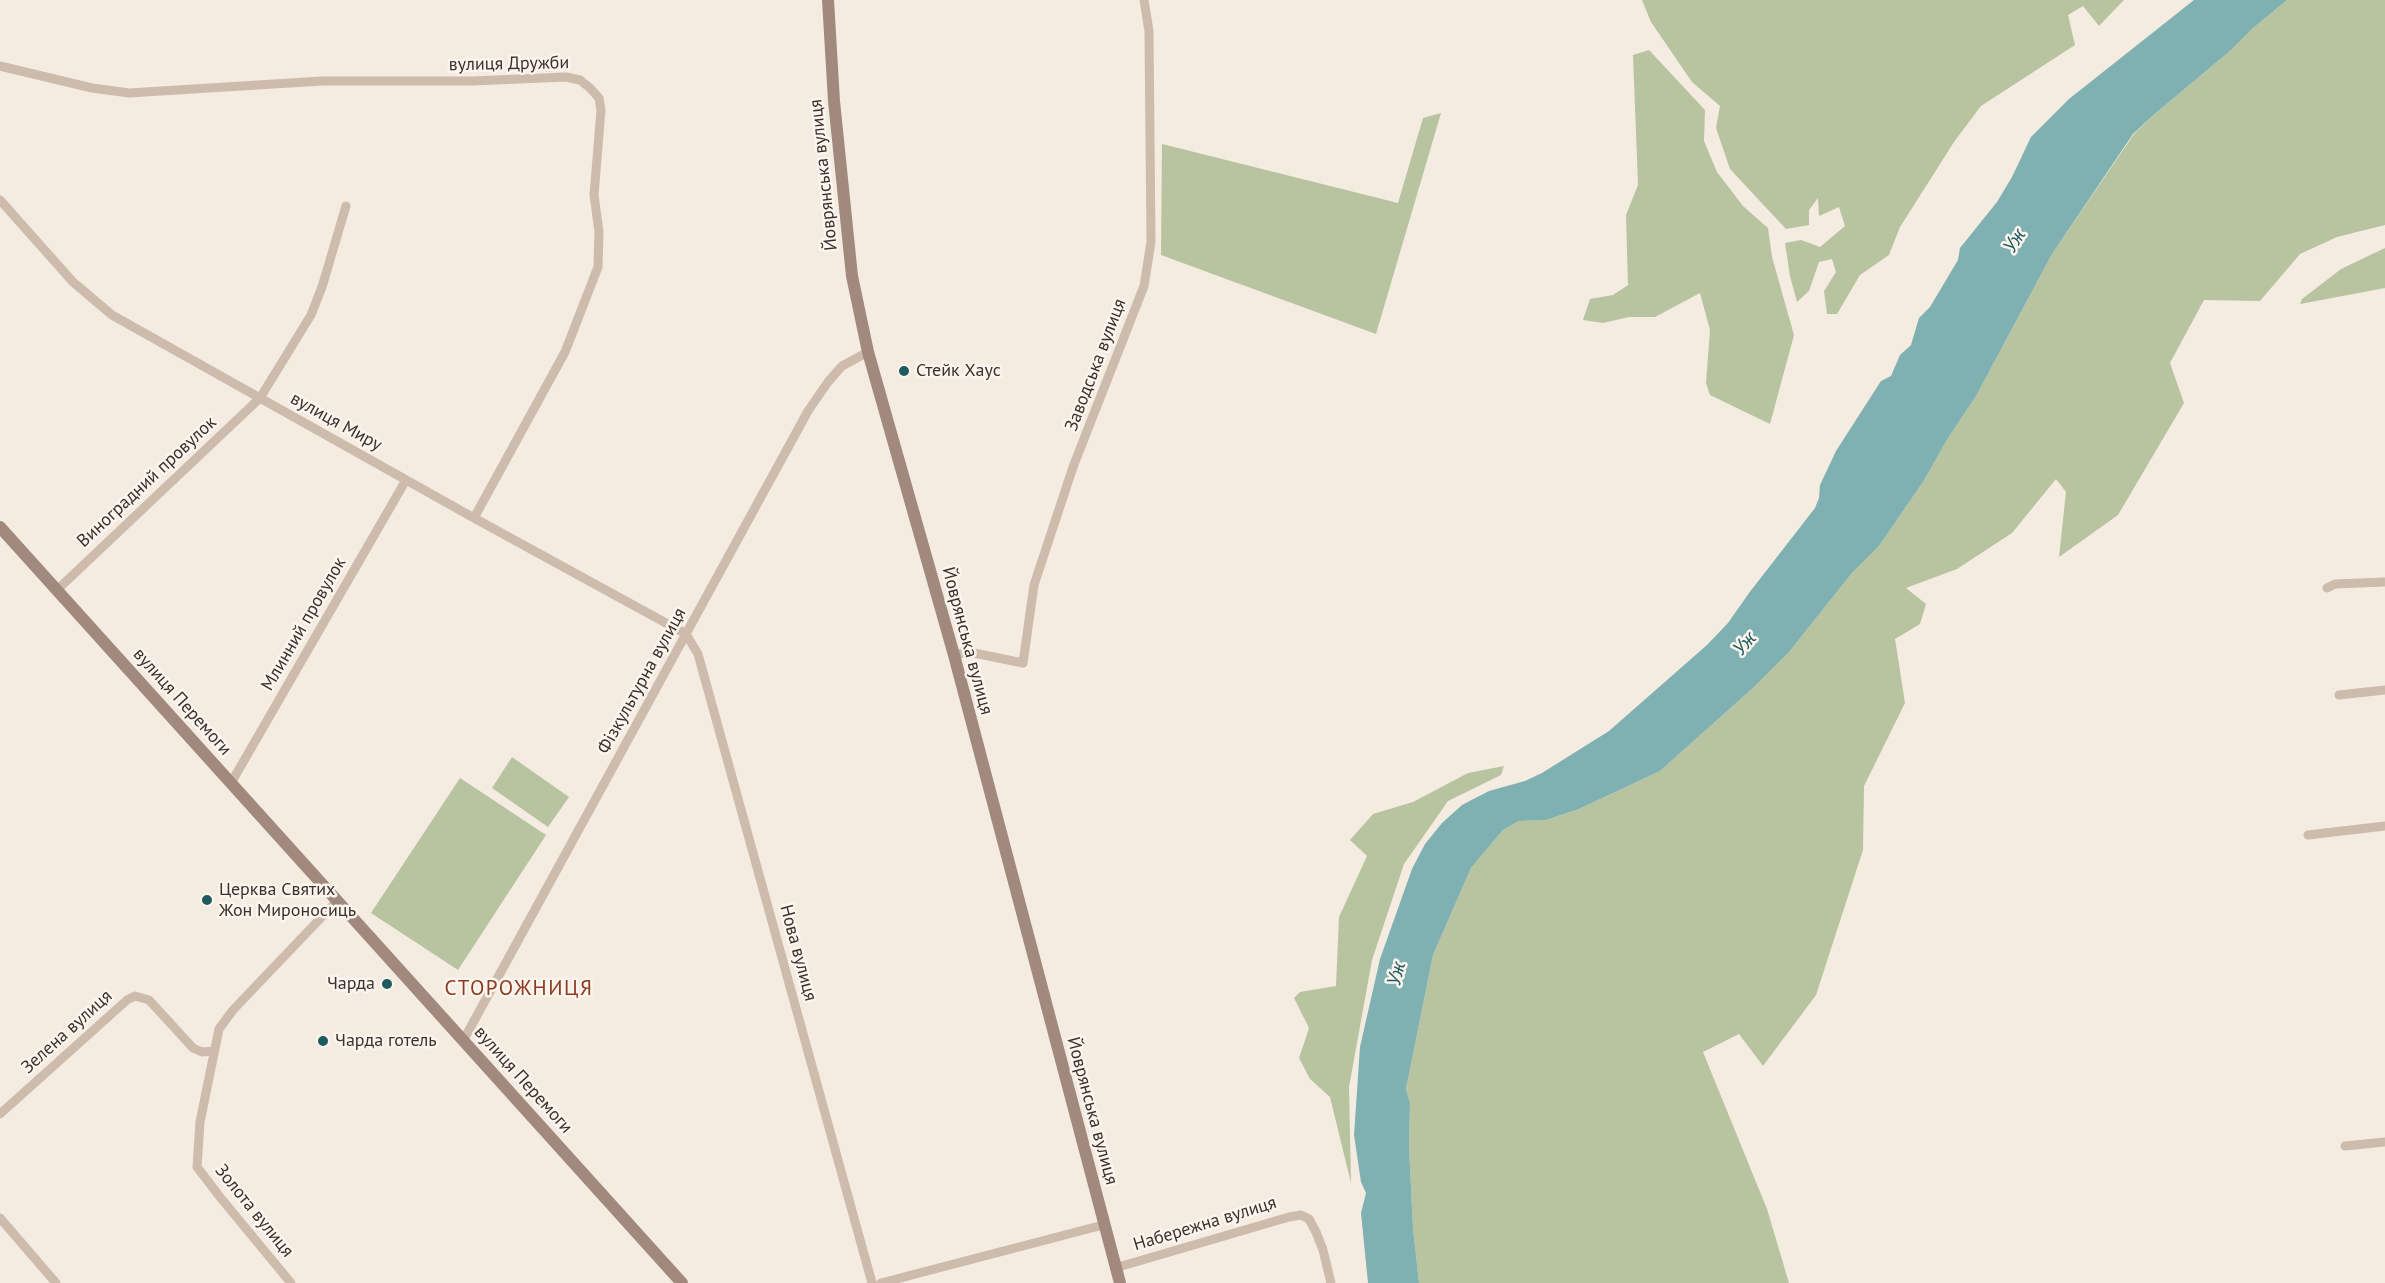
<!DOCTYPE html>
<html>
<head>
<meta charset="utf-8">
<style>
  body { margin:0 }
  canvas { display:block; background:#f4ebe1 }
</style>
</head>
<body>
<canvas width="2385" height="1283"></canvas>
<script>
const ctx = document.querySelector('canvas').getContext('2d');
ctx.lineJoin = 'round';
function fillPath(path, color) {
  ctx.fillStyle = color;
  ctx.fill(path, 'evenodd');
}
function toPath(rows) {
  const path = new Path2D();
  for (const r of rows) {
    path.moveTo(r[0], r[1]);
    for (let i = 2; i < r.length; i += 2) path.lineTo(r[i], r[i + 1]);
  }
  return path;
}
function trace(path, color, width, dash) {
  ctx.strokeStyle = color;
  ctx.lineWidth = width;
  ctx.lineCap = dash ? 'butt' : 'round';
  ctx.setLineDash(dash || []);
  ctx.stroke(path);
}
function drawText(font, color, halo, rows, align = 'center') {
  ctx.font = font + ' "PT Sans",sans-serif';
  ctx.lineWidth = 5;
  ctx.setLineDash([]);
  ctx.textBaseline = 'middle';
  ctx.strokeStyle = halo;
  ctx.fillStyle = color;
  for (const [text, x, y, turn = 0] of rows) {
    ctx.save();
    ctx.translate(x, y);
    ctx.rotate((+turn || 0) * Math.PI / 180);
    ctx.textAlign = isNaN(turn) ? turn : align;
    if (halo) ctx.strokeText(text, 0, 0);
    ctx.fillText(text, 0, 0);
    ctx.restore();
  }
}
const green = toPath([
  [1642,0,2124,0,2099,26,2083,6,2068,15,2075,45,1981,106,1954,142,1900,227,1889,255,1860,275,1837,314,1827,314,1824,291,1836,272,1832,259,1819,262,1809,291,1797,302,1790,276,1785,243,1801,240,1820,247,1845,226,1839,207,1819,216,1818,198,1809,210,1809,225,1786,229,1730,169,1716,128,1720,106,1692,82,1651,22],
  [2287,0,2385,0,2385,225,2337,237,2300,254,2260,301,2204,300,2170,363,2184,403,2118,515,2059,557,2066,492,2056,479,2012,533,1957,569,1906,588,1926,604,1920,624,1895,639,1905,703,1864,786,1863,850,1816,995,1763,1066,1739,1034,1703,1052,1767,1209,1789,1283,1419,1283,1413,1228,1409,1146,1410,1103,1406,1089,1433,955,1471,868,1503,830,1519,821,1546,820,1579,809,1660,771,1753,688,1789,652,1852,573,1879,546,1923,482,1948,438,1976,396,2052,254,2134,134,2157,112,2230,51,2252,29],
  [1649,50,1705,110,1704,141,1717,172,1743,206,1768,228,1772,257,1794,335,1770,424,1710,395,1706,383,1710,330,1700,293,1655,317,1629,317,1603,323,1583,320,1590,299,1613,295,1628,285,1626,215,1638,185,1633,55],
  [1441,113,1376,334,1161,255,1162,144,1398,203,1423,118],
  [2385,248,2385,288,2300,304,2302,299,2341,269],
  [512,757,569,797,548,827,492,788],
  [1504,766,1501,775,1448,801,1404,864,1372,960,1349,1087,1351,1183,1330,1097,1310,1079,1299,1058,1309,1028,1294,998,1300,992,1336,986,1339,917,1367,856,1350,840,1373,814,1413,802,1468,773],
  [460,778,546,835,458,970,371,913]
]);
const water = toPath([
  [2194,0,2287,0,2252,29,2230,51,2157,112,2133,134,2052,254,1976,396,1948,438,1923,482,1879,546,1852,573,1789,652,1753,688,1660,771,1579,809,1546,820,1519,821,1503,830,1471,868,1433,955,1406,1089,1410,1103,1409,1146,1413,1228,1419,1283,1368,1283,1361,1213,1366,1193,1361,1182,1354,1135,1360,1047,1380,959,1412,869,1425,844,1442,823,1462,805,1489,791,1525,781,1542,773,1609,731,1707,645,1728,623,1749,593,1815,508,1819,498,1820,485,1836,451,1881,381,1891,376,1900,355,1911,345,1919,318,1930,307,1958,260,1960,248,1997,202,2012,177,2031,137,2069,99]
]);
const street = toPath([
  [0,66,92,88,129,93,322,81,472,81,566,77,580,80,590,88,599,98,601,110,594,195,599,232,598,267,565,352,474,518],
  [0,200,73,282,112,315,474,518,686,634,698,654,872,1283],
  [2327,588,2335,584,2385,582],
  [57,590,260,398,311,315,322,287,346,206],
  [954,655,969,652,1023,663,1034,585,1073,467,1144,286,1151,242,1149,31,1144,0],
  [2339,695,2385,690],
  [231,783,406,480],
  [2308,835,2385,826],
  [463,1041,808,411,828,382,842,366,868,352],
  [0,1114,127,1000,135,996,149,1000,193,1048,202,1052,214,1051],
  [2345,1146,2385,1142],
  [0,1218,56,1283],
  [1115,1268,1289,1217,1301,1215,1309,1219,1316,1232,1323,1250,1331,1283],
  [291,1283,220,1197,197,1167,200,1122,219,1029,233,1010,337,901],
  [881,1283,1103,1225]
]);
const secondary = toPath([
  [828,0,834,101,852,276,868,352,954,655,1120,1283],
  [0,527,682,1283]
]);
const markers = [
  [904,371,6,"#1f5a5e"],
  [207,900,6,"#1f5a5e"],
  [387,984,6,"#1f5a5e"],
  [323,1041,6,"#1f5a5e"]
];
const streetNames = [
  ["вулиця Дружби",509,64,-1],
  ["Йоврянська вулиця",824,175,-96],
  ["Заводська вулиця",1096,365,-69],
  ["вулиця Миру",336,422,29],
  ["Виноградний провулок",147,482,-43],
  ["Млинний провулок",304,624,-60],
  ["Йоврянська вулиця",967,641,75],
  ["Фізкультурна вулиця",642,681,-61],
  ["вулиця Перемоги",182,702,48],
  ["Нова вулиця",798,953,75],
  ["Зелена вулиця",67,1032,-42],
  ["вулиця Перемоги",523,1080,48],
  ["Йоврянська вулиця",1092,1111,75],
  ["Золота вулиця",254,1211,51],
  ["Набережна вулиця",1205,1224,-17]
];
const poiNames = [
  ["Стейк Хаус",916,371],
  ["Церква Святих",219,890],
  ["Жон Мироносиць",219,911],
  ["Чарда",375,984,"right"],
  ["Чарда готель",335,1041]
];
const waterNames = [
  ["Уж",2015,241,-58],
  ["Уж",1745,644,-49],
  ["Уж",1397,974,-76]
];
const quarterNames = [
  ["СТОРОЖНИЦЯ",519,989]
];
fillPath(green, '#b8c4a0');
fillPath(water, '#7fb0b2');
trace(street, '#cdbbac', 9);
trace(secondary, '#a18a7d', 12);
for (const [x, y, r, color] of markers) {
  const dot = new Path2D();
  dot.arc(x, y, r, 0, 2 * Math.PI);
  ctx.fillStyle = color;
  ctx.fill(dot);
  trace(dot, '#fbf5ee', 2);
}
drawText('18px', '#3b302b', '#fbf5ee', streetNames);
drawText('18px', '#3b302b', '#fbf5ee', poiNames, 'left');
drawText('italic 20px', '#1f5a5e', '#fbf5ee', waterNames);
ctx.letterSpacing = '1.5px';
drawText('21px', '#8c3b22', '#fbf5ee', quarterNames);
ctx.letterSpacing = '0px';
</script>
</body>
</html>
